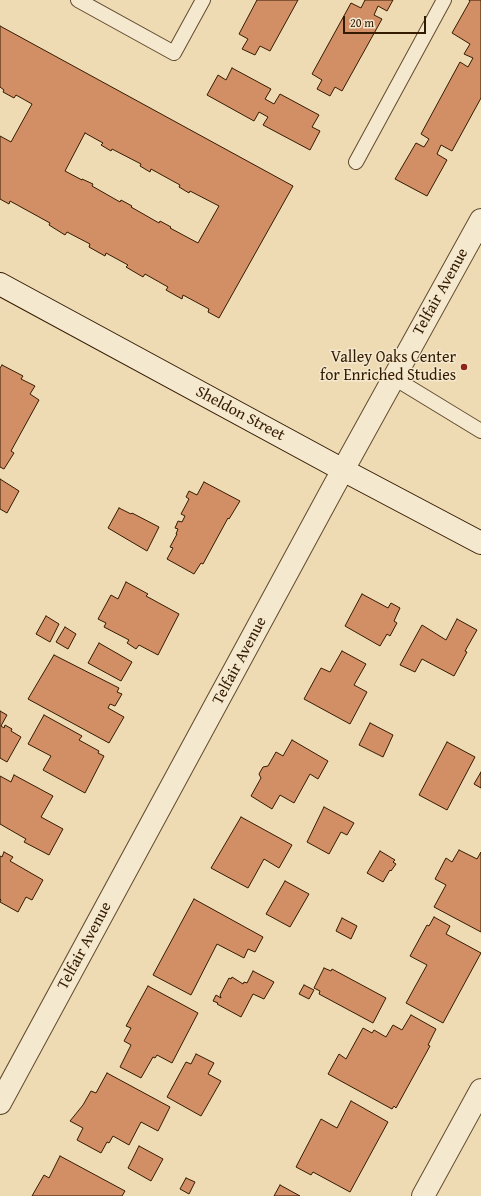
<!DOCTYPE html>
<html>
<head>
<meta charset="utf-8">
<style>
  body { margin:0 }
  #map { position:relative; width:481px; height:1196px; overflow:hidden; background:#eedbb4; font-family:"Gentium Book Plus",serif }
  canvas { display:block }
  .scale { position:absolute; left:343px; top:16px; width:83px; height:18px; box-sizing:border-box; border:2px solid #341b00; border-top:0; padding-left:5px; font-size:12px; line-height:14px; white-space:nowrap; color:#341b00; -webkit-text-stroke:3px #f4e8ce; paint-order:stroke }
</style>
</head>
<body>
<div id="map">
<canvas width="481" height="1196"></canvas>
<div class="scale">20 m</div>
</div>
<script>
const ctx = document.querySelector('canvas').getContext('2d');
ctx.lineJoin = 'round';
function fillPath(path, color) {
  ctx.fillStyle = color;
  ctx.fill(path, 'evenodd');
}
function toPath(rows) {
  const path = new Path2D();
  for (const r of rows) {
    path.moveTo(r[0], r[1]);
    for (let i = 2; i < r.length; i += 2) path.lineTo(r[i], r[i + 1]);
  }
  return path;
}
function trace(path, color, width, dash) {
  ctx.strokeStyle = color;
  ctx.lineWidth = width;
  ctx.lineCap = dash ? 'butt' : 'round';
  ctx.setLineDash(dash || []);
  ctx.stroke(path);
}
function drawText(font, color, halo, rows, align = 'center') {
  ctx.font = font + ' "Gentium Book Plus",serif';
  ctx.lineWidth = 3;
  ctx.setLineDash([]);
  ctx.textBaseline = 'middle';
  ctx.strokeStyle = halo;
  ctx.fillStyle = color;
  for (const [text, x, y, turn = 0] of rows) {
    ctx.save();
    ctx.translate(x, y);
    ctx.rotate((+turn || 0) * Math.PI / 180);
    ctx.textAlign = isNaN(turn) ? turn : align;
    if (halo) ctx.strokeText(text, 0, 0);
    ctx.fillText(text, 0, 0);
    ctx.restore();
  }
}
const building = toPath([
  [257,0,298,0,270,51,260,46,255,55,242,49,248,39,239,34,257,0],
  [365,0,393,0,387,11,378,6,374,15,382,19,342,91,335,87,330,96,317,89,322,80,312,74,351,3,361,8,365,0],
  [469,0,481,0,481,98,452,151,441,145,437,154,447,160,427,196,395,179,416,143,424,147,429,139,421,134,460,62,468,67,473,58,464,54,470,44,452,33,470,1,469,0],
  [0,26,293,186,219,318,208,312,209,309,183,295,182,299,166,290,168,287,145,274,143,277,126,267,128,265,106,253,105,256,89,247,90,244,67,232,65,235,49,225,50,223,10,201,9,204,0,199,0,136,11,142,32,104,16,95,14,98,3,92,4,90,0,87,0,26],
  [85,133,103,143,101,145,111,151,112,149,141,164,140,166,150,172,151,169,180,185,179,187,189,193,190,191,219,206,198,243,170,228,171,227,160,221,159,223,131,207,132,206,121,200,120,202,92,186,93,184,82,179,82,180,65,171,85,133],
  [232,68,271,89,265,99,274,104,280,94,319,115,312,127,320,131,310,150,263,125,268,117,259,112,254,121,207,95,218,75,226,80,232,68],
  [2,365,23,376,21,379,35,386,30,394,39,400,11,451,14,453,4,469,0,467,0,368,2,365],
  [0,479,19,491,7,513,0,509,0,479],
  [204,482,240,501,229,519,228,518,203,564,201,563,194,574,167,559,173,548,170,547,177,534,176,534,178,529,175,528,178,521,182,522,185,516,181,514,189,499,186,497,189,491,197,495,204,482],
  [119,508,131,514,132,513,159,527,147,551,108,528,119,508],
  [126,582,148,594,146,596,179,614,158,655,139,645,136,649,127,643,129,640,104,627,106,623,98,619,111,595,118,599,126,582],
  [362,594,388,608,391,603,400,608,394,621,397,623,390,636,387,634,380,646,345,626,362,594],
  [46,616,59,624,50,642,36,634,46,616],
  [457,619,477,630,465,651,467,652,454,676,422,659,415,672,400,665,422,625,446,640,457,619],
  [65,627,76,634,68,649,56,642,65,627],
  [99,643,132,662,121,681,88,663,99,643],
  [342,651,366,664,354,685,367,692,350,724,304,699,321,668,330,672,342,651],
  [54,655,119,688,117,692,122,694,115,706,110,704,108,708,124,717,109,743,28,699,54,655],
  [0,711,7,715,1,726,4,728,5,725,12,729,11,731,21,737,7,762,0,758,0,711],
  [44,715,82,736,79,740,99,751,98,753,104,756,85,793,43,770,51,756,28,744,44,715],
  [370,723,393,735,383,757,359,745,370,723],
  [292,740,328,761,318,779,310,774,294,803,280,795,272,809,251,796,261,778,259,774,263,767,268,766,276,752,283,756,292,740],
  [447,742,475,757,447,810,419,795,447,742],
  [481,772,481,788,474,784,481,772],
  [14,775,53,796,41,817,63,829,49,855,24,842,26,839,0,824,0,776,11,782,14,775],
  [324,807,354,823,347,835,341,832,329,854,307,842,324,807],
  [241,817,292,845,279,868,264,859,248,888,211,868,241,817],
  [459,850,477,859,481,852,481,932,434,907,446,885,435,879,446,858,452,862,459,850],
  [380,851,395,860,393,862,396,864,391,871,390,870,383,882,367,873,380,851],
  [4,852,13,857,10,861,43,880,32,900,26,897,18,912,0,902,1,900,0,899,0,856,2,857,4,852],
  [285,881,309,894,290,927,266,914,285,881],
  [194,899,263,937,255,952,248,949,244,958,217,944,191,995,153,975,194,899],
  [434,917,450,926,446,934,481,953,443,1023,406,1003,427,965,410,956,427,925,429,926,434,917],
  [342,918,357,926,351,939,336,931,342,918],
  [324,968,331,971,332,969,386,998,373,1023,319,994,320,991,314,988,324,968],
  [253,971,274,982,264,999,253,994,241,1017,217,1004,218,1003,213,1001,216,995,221,998,220,995,229,978,231,979,232,977,243,984,244,982,247,983,253,971],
  [304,985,314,990,309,999,299,994,304,985],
  [148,986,198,1013,172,1063,157,1055,155,1058,153,1057,141,1078,120,1067,131,1045,124,1041,131,1028,126,1026,148,986],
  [411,1015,436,1029,428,1045,430,1046,396,1108,394,1106,392,1109,328,1074,339,1054,346,1059,363,1028,372,1033,374,1030,386,1037,393,1025,402,1030,411,1015],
  [196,1054,214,1063,208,1074,221,1081,201,1116,167,1097,186,1062,191,1064,196,1054],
  [107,1073,170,1107,158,1131,141,1122,129,1145,113,1136,109,1143,107,1142,101,1153,77,1140,83,1128,70,1121,83,1105,91,1091,96,1093,107,1073],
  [351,1101,388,1122,350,1192,313,1172,311,1175,296,1167,321,1119,337,1128,351,1101],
  [139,1146,163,1159,151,1181,128,1168,139,1146],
  [60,1156,125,1191,122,1196,32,1196,44,1175,49,1178,60,1156],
  [186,1178,195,1182,189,1194,180,1189,186,1178],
  [280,1185,300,1196,274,1196,280,1185]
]);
const lane = toPath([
  [78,0,174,53,203,0],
  [356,162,444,0],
  [394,378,481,431]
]);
const street = toPath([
  [0,1103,333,488,481,220],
  [423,1196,481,1090]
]);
const secondary = toPath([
  [0,284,343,470,481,543]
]);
const markers = [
  [464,367,4,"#8f2418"]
];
const streetNames = [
  ["Telfair Avenue",441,292,-61],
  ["Sheldon Street",240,414,28],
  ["Telfair Avenue",240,661,-62],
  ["Telfair Avenue",85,946,-62]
];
const poiNames = [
  ["Valley Oaks Center",456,358],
  ["for Enriched Studies",456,376]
];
fillPath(building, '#d28f65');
trace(building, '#341b00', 1);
trace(lane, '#624b2d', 16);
trace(street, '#624b2d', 24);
trace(secondary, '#341b00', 24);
trace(lane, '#f4e8ce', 14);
trace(street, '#f4e8ce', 22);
trace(secondary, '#f4e8ce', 22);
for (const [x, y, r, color] of markers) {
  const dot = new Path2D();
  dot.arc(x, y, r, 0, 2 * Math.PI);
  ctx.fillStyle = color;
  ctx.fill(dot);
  trace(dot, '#f4e8ce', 1.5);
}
drawText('16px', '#341b00', '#f4e8ce', streetNames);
drawText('16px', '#341b00', '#f4e8ce', poiNames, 'right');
</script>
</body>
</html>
